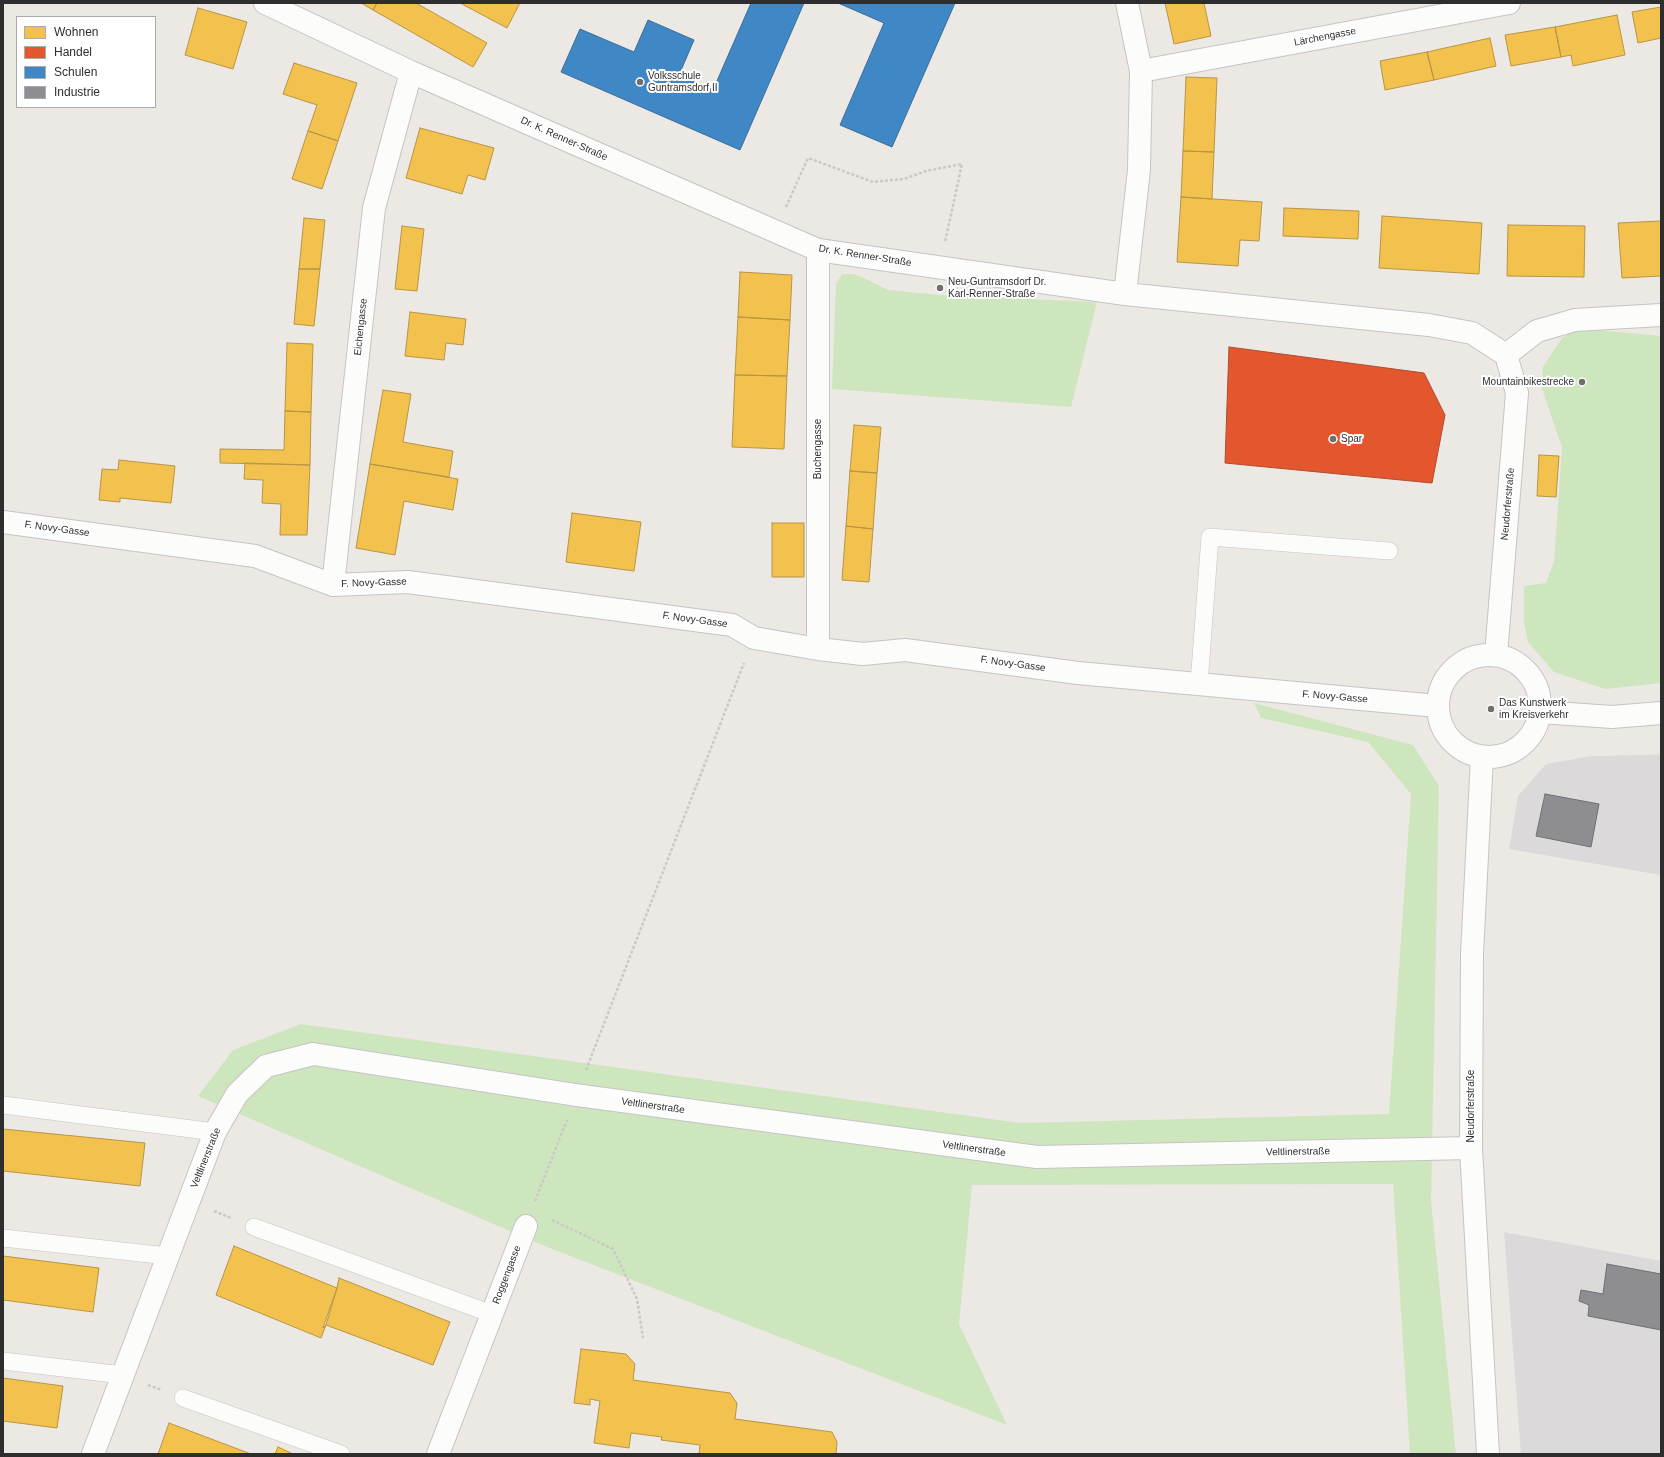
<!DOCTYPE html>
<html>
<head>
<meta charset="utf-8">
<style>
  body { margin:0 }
  #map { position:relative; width:1664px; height:1457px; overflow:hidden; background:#ece8e4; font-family:Arial,sans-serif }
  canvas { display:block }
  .frame { position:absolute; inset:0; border:4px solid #2e2e2e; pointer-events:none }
  .legend { position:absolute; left:16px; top:16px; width:140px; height:92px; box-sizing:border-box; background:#fff; border:1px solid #ababab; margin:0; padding:5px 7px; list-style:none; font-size:12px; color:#2e2e2e }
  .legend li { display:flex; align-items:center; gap:8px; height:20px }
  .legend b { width:20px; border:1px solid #ababab }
</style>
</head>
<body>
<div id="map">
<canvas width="1664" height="1457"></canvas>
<div class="frame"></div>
<ul class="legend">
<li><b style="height:11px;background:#f2c14e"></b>Wohnen</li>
<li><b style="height:11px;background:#e4572e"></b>Handel</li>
<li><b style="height:11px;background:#3f88c5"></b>Schulen</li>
<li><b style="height:11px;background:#8d8d92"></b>Industrie</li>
</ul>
</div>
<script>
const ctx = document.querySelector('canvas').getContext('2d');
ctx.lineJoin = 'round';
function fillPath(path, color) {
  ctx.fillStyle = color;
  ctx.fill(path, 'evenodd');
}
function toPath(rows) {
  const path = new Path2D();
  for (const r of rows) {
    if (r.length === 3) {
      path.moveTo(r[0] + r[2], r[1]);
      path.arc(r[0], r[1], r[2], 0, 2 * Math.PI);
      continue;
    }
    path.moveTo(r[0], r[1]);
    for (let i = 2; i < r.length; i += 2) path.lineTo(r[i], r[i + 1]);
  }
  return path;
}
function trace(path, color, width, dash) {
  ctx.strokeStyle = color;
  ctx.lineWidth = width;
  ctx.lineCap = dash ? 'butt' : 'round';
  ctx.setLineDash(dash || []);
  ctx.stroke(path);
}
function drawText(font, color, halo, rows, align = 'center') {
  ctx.font = font + ' Arial,sans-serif';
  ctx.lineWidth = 4;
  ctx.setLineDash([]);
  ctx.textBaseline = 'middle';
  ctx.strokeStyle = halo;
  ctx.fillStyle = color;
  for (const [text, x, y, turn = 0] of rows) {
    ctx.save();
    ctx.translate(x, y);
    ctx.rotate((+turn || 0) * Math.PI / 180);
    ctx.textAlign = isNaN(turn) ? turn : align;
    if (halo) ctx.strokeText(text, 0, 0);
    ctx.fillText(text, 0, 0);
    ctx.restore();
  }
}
const industrial = toPath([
  [1661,754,1661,875,1509,849,1518,796,1546,764,1592,756,1649,755],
  [1504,1232,1661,1261,1661,1454,1521,1454]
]);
const green = toPath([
  [842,274,853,274,864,278,888,290,940,295,1097,302,1071,407,832,389,836,284],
  [1578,328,1661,336,1661,683,1605,689,1554,672,1528,642,1524,623,1524,586,1546,583,1554,562,1562,447,1542,389,1543,367,1562,338],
  [1254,703,1413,745,1439,786,1431,1201,1456,1454,1410,1454,1393,1184,972,1185,959,1324,1007,1425,542,1245,198,1096,233,1050,301,1024,1020,1123,1389,1114,1411,794,1368,742,1261,718]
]);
const homes = toPath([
  [361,3,377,3,373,10,361,3],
  [377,3,416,3,487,43,473,67,373,10,377,3],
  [460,3,520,3,507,28,460,3],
  [1165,3,1204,3,1211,36,1174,44,1165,3],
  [1661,7,1661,38,1638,43,1632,12,1661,7],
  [198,8,247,22,233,69,185,55,198,8],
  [1617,15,1625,55,1573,66,1571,55,1561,57,1555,27,1617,15],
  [1555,27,1561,57,1511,66,1505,35,1555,27],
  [1490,38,1496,66,1434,80,1427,52,1490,38],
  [1427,52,1434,80,1385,90,1380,61,1427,52],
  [294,63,357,83,338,141,308,131,317,105,283,94,294,63],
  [1186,77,1217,78,1214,152,1183,151,1186,77],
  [420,128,494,148,485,180,468,175,462,194,406,178,420,128],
  [308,131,338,141,322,189,292,179,308,131],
  [1183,151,1214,152,1212,199,1181,197,1183,151],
  [1181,197,1262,202,1259,241,1240,240,1238,266,1177,262,1181,197],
  [1284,208,1359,211,1358,239,1283,236,1284,208],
  [1382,216,1482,223,1479,274,1379,268,1382,216],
  [304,218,325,220,320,269,299,269,304,218],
  [1661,221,1661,276,1622,278,1618,223,1661,221],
  [1508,225,1585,226,1584,277,1507,276,1508,225],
  [402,226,424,229,417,291,395,289,402,226],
  [299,269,320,269,314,326,294,324,299,269],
  [740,272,792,275,790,320,738,317,740,272],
  [410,312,466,319,463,345,446,343,444,360,405,356,410,312],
  [738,317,790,320,787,376,735,375,738,317],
  [287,343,313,344,311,412,285,411,287,343],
  [735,375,787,376,784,449,732,447,735,375],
  [383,390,411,394,403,442,453,451,449,477,370,464,383,390],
  [285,411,311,412,310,465,220,463,220,449,284,450,285,411],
  [854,425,881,427,877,473,850,471,854,425],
  [1539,455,1559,456,1556,497,1537,496,1539,455],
  [119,460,175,466,171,503,120,498,120,502,99,500,102,469,118,470,119,460],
  [245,463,310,465,307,535,280,535,281,504,262,503,263,480,244,479,245,463],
  [370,464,458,479,453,510,404,501,395,555,356,548,370,464],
  [850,471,877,473,873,529,846,526,850,471],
  [572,513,641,522,634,571,566,562,572,513],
  [772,523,804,523,804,577,772,577,772,523],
  [846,526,873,529,869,582,842,580,846,526],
  [3,1129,145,1143,140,1186,3,1171,3,1129],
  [234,1246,337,1288,323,1328,326,1325,321,1338,216,1295,234,1246],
  [3,1256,99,1268,93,1312,3,1300,3,1256],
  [339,1278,450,1322,433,1365,326,1325,337,1288,339,1278],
  [581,1349,626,1354,635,1364,633,1380,730,1393,737,1403,735,1419,832,1432,837,1442,836,1454,699,1454,700,1445,661,1440,662,1437,631,1433,629,1448,594,1443,600,1401,590,1399,590,1405,574,1403,581,1349],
  [3,1378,63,1386,57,1428,3,1421,3,1378],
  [169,1423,251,1454,158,1454,169,1423],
  [278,1447,293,1454,275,1454,278,1447]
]);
const shops = toPath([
  [1229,347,1424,373,1445,415,1432,483,1225,463,1229,347]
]);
const schools = toPath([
  [751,3,804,3,740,150,561,72,580,29,634,52,648,20,694,40,679,75,713,90,751,3],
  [838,3,955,3,892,147,840,125,884,23,838,3]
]);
const industry = toPath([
  [1545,794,1599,804,1591,847,1536,836,1545,794],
  [1607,1264,1661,1274,1661,1330,1588,1316,1589,1305,1579,1301,1581,1290,1603,1294,1607,1264]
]);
const path = toPath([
  [786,207,808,158,873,182,904,179,926,171,962,164,945,242],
  [586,1070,744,663],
  [535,1201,567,1120],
  [214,1211,231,1218],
  [552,1220,613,1249,637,1299,643,1338],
  [148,1385,162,1390]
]);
const service = toPath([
  [1199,684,1210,537,1389,551],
  [3,1105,215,1132],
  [254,1227,492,1314],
  [3,1238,168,1256],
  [3,1361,123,1375],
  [183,1398,341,1454]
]);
const minor = toPath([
  [265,3,411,72,818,250,1125,294,1429,325,1472,333,1506,355],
  [1141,71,1509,3],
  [1125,294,1139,170,1141,71,1127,3],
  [1506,355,1537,331,1575,320,1661,315],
  [3,522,255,556,333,585,408,582,732,625,754,638,818,649,863,654,905,650,1078,673,1437,706],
  [333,585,374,208,411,72],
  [818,649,818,250],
  [1489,706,51],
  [1496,655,1517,393,1506,355],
  [1541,712,1612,717,1661,713],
  [1482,757,1472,954,1471,1148,1488,1454],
  [93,1454,215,1132,237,1094,266,1066,313,1054,576,1095,1037,1157,1471,1148],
  [438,1454,526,1226]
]);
const markers = [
  [640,82,4,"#706f6e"],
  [940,288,4,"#706f6e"],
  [1582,382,4,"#706f6e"],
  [1333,439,4,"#706f6e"],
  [1491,709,4,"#706f6e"]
];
const streetNames = [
  ["Lärchengasse",1325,37,-11],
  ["Dr. K. Renner-Straße",564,139,24],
  ["Dr. K. Renner-Straße",865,256,9],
  ["Eichengasse",361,327,-84],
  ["Buchengasse",818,449,-90],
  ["Neudorferstraße",1508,504,-85],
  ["F. Novy-Gasse",57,529,8],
  ["F. Novy-Gasse",374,583,-2],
  ["F. Novy-Gasse",695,620,8],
  ["F. Novy-Gasse",1013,664,8],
  ["F. Novy-Gasse",1335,697,5],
  ["Veltlinerstraße",653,1106,8],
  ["Neudorferstraße",1471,1106,-90],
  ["Veltlinerstraße",974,1149,8],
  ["Veltlinerstraße",1298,1152,-1],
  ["Veltlinerstraße",206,1158,-68],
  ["Roggengasse",507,1275,-69]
];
const poiNames = [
  ["Volksschule",648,76],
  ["Guntramsdorf II",648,88],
  ["Neu-Guntramsdorf Dr.",948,282],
  ["Karl-Renner-Straße",948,294],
  ["Mountainbikestrecke",1574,382,"right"],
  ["Spar",1341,439],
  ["Das Kunstwerk",1499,703],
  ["im Kreisverkehr",1499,715]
];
fillPath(industrial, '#dcd9db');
fillPath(green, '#cee6be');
fillPath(homes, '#f2c14e');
trace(homes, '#b79544', 1);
fillPath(shops, '#e4572e');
trace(shops, '#ad4b2e', 1);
fillPath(schools, '#3f88c5');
trace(schools, '#3a6d98', 1);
fillPath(industry, '#8d8d92');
trace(industry, '#707074', 1);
trace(service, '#c5c4c5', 18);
trace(minor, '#c5c4c5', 24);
trace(path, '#c9c9c8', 2.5, [3, 2]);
trace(service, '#fcfcfb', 17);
trace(minor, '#fcfcfb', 22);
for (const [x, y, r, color] of markers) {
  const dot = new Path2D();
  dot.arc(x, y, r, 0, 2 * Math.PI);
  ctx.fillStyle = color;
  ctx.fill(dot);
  trace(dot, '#fff', 1.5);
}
drawText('10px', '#2e2e2e', '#fff', streetNames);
drawText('10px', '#2e2e2e', '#fff', poiNames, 'left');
</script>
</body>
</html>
